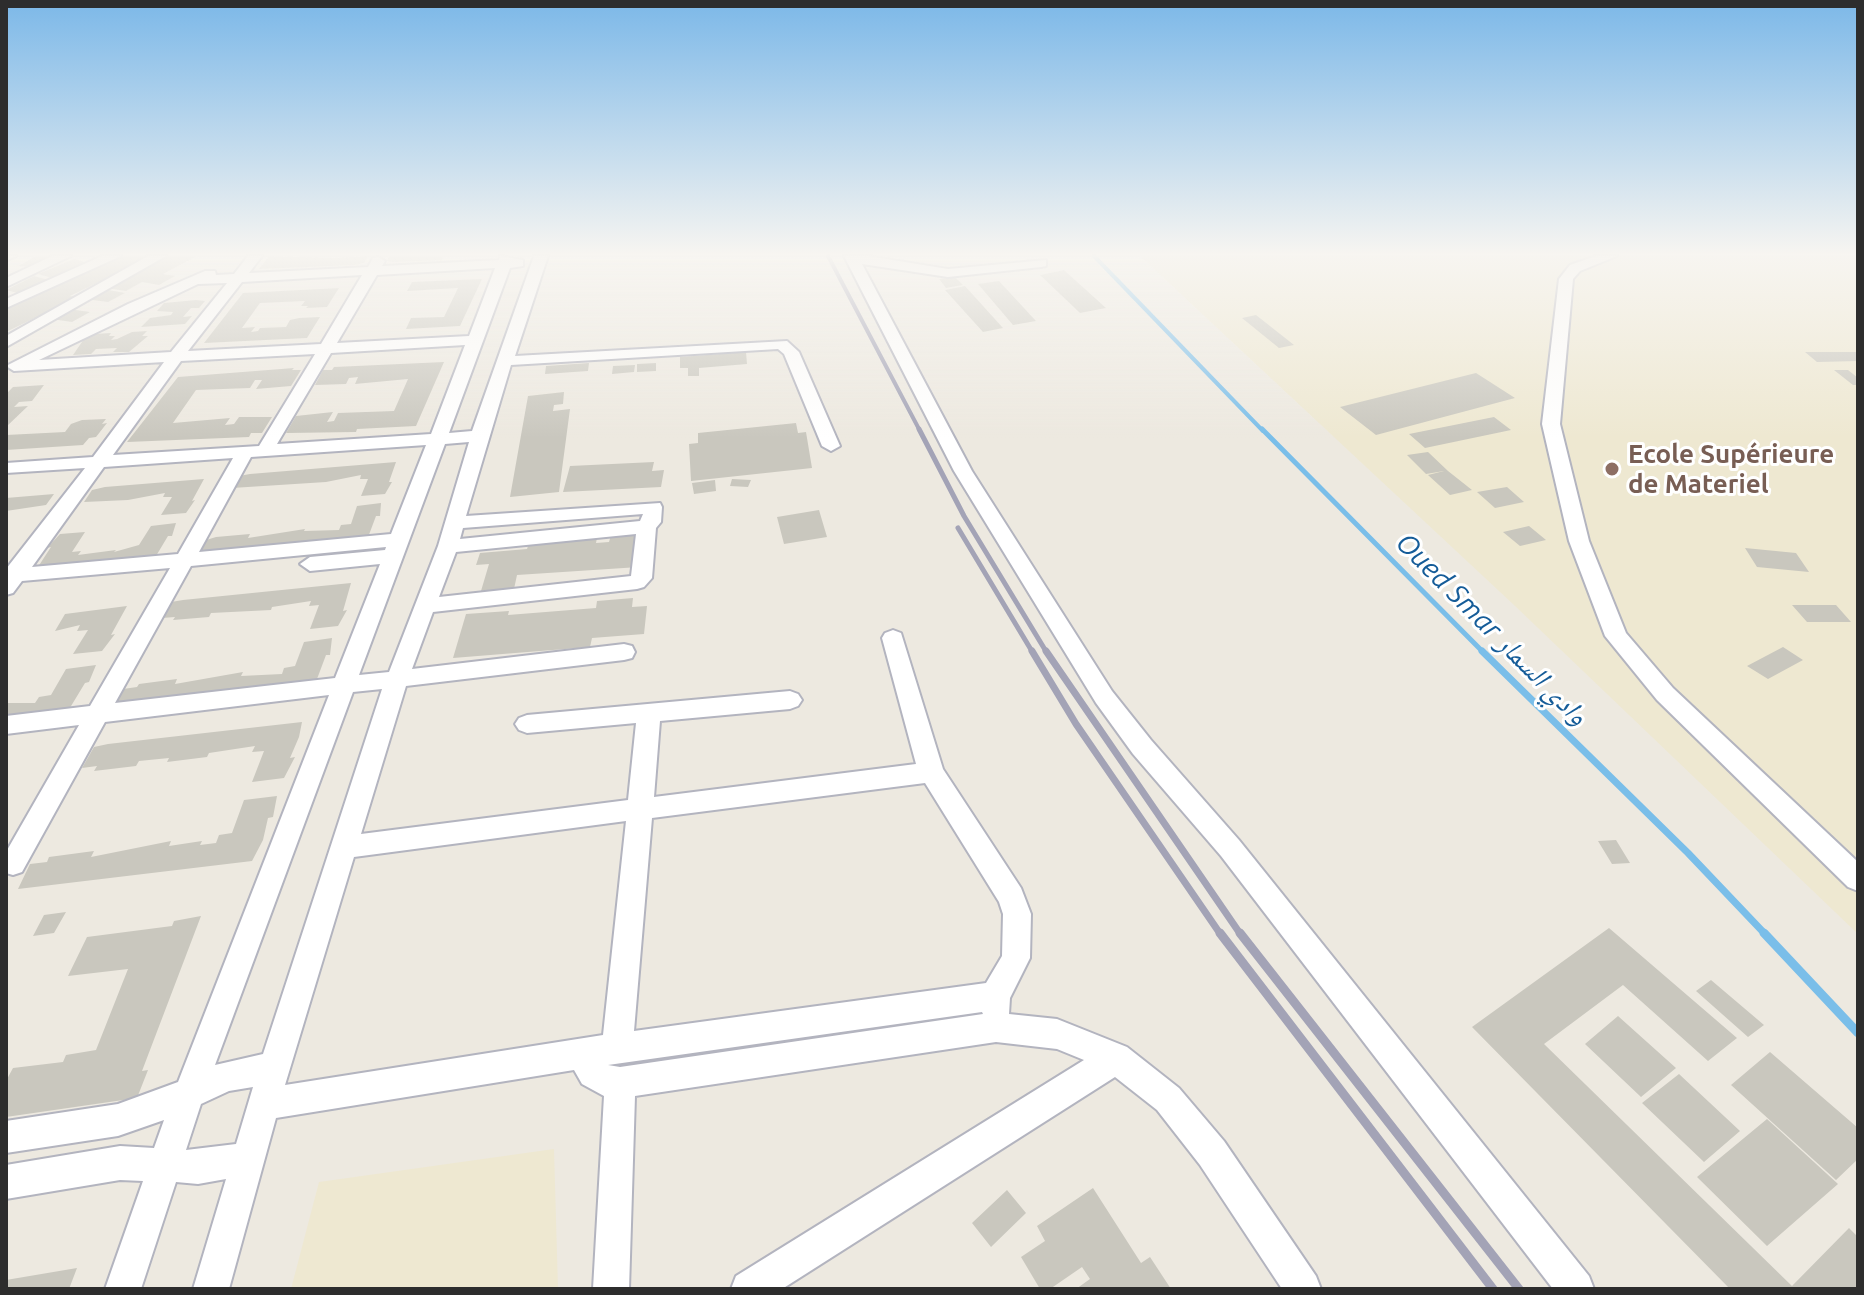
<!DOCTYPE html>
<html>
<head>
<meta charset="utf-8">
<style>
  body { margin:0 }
  #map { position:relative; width:1864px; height:1295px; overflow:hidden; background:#ede9e0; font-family:Ubuntu,sans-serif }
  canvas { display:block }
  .frame { position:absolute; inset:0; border:8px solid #2d2d2d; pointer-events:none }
</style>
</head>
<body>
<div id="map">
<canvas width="1864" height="1295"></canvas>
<div class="frame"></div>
</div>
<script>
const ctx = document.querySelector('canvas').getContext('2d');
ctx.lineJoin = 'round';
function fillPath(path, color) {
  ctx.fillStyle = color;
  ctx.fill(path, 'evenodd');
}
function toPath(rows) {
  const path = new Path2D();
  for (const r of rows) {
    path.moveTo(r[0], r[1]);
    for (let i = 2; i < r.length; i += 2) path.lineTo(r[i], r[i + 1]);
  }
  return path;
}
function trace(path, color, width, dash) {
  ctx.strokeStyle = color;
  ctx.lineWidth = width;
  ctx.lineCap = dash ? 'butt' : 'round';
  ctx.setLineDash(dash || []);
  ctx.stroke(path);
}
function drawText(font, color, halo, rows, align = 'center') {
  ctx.font = font + ' Ubuntu,"Noto Naskh Arabic",sans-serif';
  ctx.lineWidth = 6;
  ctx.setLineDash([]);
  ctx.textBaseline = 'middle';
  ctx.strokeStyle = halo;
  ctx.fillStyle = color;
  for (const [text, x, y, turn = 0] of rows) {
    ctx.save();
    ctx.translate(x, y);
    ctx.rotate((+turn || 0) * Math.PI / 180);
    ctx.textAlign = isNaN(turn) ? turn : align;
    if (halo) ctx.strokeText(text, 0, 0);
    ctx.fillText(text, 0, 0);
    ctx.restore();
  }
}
const education = toPath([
  [1140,256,1858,256,1858,934,1514,605],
  [554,1149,558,1289,291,1289,319,1182]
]);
const streamFar3 = toPath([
  [1094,256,1263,431]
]);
const streamFar2 = toPath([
  [1262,429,1484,653]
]);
const streamFar1 = toPath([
  [1482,651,1688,853,1766,935]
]);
const stream = toPath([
  [1764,933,1858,1033]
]);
const building = toPath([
  [36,256,54,256,33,267,18,266],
  [124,256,152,256,70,296,78,297,6,332,6,308],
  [163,256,197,256,163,274,175,276,159,285,142,282,126,291,106,288],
  [269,256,334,258,368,256,364,263,355,265,259,269],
  [389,256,443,256,442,260,393,262,387,261],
  [74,259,92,264,56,279,38,274],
  [1064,270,1106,308,1080,313,1040,275],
  [34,276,52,281,21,294,6,290],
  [955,277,963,285,946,288,939,279],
  [482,279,460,326,406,329,411,318,444,317,458,288,407,291,412,282],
  [999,281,1036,321,1013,325,978,284],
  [965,286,1003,328,983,332,945,290],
  [339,288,327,307,306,308,308,306,301,306,305,301,260,303,242,328,255,327,251,332,258,331,260,328,286,327,290,320,299,318,320,317,307,338,204,343,243,293],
  [103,289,125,293,108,302,85,299],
  [196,300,205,301,199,308,191,308,183,317,192,316,185,324,141,327,150,318,171,315,173,312,157,311,164,303],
  [69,309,90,312,72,322,51,319],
  [1256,315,1294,345,1279,348,1242,318],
  [147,331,142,336,148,336,129,352,113,352,117,348,96,349,91,354,73,355,84,339,94,334,111,333,109,336,115,336,111,340,117,339,132,332],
  [746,352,747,364,699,368,699,376,688,376,688,368,680,368,680,357],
  [1805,352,1858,352,1858,361,1817,362],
  [444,362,416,426,357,429,356,432,286,433,296,416,333,412,327,422,334,421,338,413,394,411,408,379,355,384,358,377,349,378,346,384,315,385,323,370,332,370,334,367],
  [589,363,588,371,545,374,546,366],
  [656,363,656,371,637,372,637,364],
  [635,365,634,372,612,374,613,366],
  [294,368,292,370,301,370,291,386,256,389,262,380,255,380,250,388,196,390,173,423,230,418,225,425,234,424,239,417,272,417,262,433,251,433,249,437,127,442,178,377],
  [1834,370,1848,370,1858,378,1858,385,1853,385],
  [1476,373,1515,398,1376,435,1340,407],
  [44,385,32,401,19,402,14,407,28,406,6,427,6,394,13,387],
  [564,392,563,404,554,405,553,411,570,409,559,492,510,497,528,396],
  [1494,417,1511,430,1425,448,1409,434],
  [106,419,102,424,107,423,96,437,89,438,83,445,6,450,6,435,65,432,71,424,82,420],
  [796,423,798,433,806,432,812,468,691,481,689,444,698,443,698,433],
  [1428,452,1448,471,1472,490,1450,495,1428,475,1444,471,1426,474,1407,455],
  [396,462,389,482,392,482,385,494,361,496,368,479,360,479,361,475,326,482,232,488,239,476,250,474],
  [654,462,652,471,664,470,661,487,563,492,570,466],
  [204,479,192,501,195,500,186,513,161,515,172,497,163,497,165,493,128,500,84,502,92,490,105,487],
  [732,479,751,480,748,487,730,486],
  [715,480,716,491,694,494,692,483],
  [1507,487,1524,502,1495,508,1477,492],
  [54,494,46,505,6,511,6,498],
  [381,503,380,516,376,516,367,540,197,555,203,541,216,537,250,534,248,538,305,529,304,531,339,530,341,525,351,524,357,506],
  [819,510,827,537,784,544,777,517],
  [176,523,172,536,168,536,153,561,34,573,51,547,47,548,60,534,85,532,72,552,81,551,78,555,116,550,114,552,139,545,151,526],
  [1529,526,1546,540,1520,546,1503,532],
  [643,533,639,567,517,575,514,589,481,591,489,564,476,565,480,553,527,549,529,543,597,538,596,543,609,542,611,535],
  [1745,548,1796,553,1809,572,1757,567],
  [351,583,343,611,347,610,338,626,310,629,319,605,309,606,311,601,272,607,271,610,211,613,209,617,173,620,175,617,162,618,171,602,183,600],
  [633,598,632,607,647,606,644,634,592,638,590,647,453,658,466,614,509,611,508,615,596,608,597,601],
  [1792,605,1836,605,1851,622,1807,622],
  [127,606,111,635,115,634,102,651,73,654,88,630,77,631,80,625,55,631,65,614],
  [332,638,330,655,326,655,314,687,114,708,123,689,137,687,139,684,177,679,175,684,243,672,241,676,282,674,284,668,295,666,304,642],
  [1783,647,1803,660,1768,679,1747,666],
  [96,665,89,682,85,683,65,716,6,722,8,703,35,703,39,697,51,695,66,669],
  [302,722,299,737,290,758,295,757,284,778,252,782,264,751,252,752,255,746,209,753,207,757,167,762,169,758,139,761,136,766,94,771,97,766,82,768,94,747,108,744],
  [277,796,273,817,268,818,263,840,252,861,18,889,30,864,47,862,49,857,94,851,91,857,171,841,169,846,202,841,200,845,216,843,219,835,232,833,244,800],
  [1616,840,1630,863,1612,864,1598,841],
  [66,912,54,933,33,936,44,915],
  [201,916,142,1071,148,1070,137,1098,6,1117,6,1081,13,1068,63,1062,66,1055,96,1050,128,969,68,976,87,937,172,926,174,921],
  [1609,928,1737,1038,1708,1061,1623,985,1544,1044,1792,1286,1849,1228,1858,1237,1858,1289,1730,1289,1472,1027],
  [1711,980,1764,1025,1748,1037,1696,991],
  [1618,1016,1676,1068,1641,1097,1585,1044],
  [1770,1052,1858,1128,1858,1159,1836,1180,1731,1085],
  [1679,1074,1740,1131,1704,1162,1642,1103],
  [1767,1119,1838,1184,1767,1246,1697,1177],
  [1093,1188,1141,1263,1150,1257,1171,1289,1076,1289,1090,1279,1082,1267,1050,1289,1040,1289,1021,1257,1045,1241,1037,1226],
  [1007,1190,1026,1213,991,1247,972,1223],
  [77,1268,69,1289,6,1289,6,1280]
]);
const minor = toPath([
  [6,256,16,256,6,261,6,256],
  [52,256,71,256,6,287,6,278,52,256],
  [102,256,121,256,6,308,6,299,102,256],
  [148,256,166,256,6,347,6,336,148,256],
  [248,256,262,256,249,273,368,267,373,258,378,257,385,261,382,266,499,260,500,256,523,260,523,266,510,268,449,433,472,431,534,256,548,256,515,356,787,341,799,352,840,446,831,451,822,446,784,354,778,349,511,365,466,516,660,503,662,507,661,522,656,528,652,578,644,587,637,589,433,612,412,669,624,644,632,646,635,652,632,658,624,660,406,686,361,834,628,800,636,723,527,733,519,730,515,724,519,718,527,715,790,691,798,694,802,700,798,706,790,709,660,721,654,797,916,764,882,638,885,633,893,630,901,633,943,769,1021,888,1031,914,1030,958,1010,998,1009,1014,1057,1019,1127,1047,1179,1088,1224,1141,1316,1276,1321,1289,1282,1289,1200,1165,1157,1110,1115,1077,782,1289,731,1289,736,1276,1084,1060,1057,1049,996,1042,635,1096,629,1289,593,1289,604,1096,582,1084,574,1070,276,1118,229,1289,193,1289,226,1179,198,1184,176,1182,141,1289,105,1289,143,1181,120,1180,6,1199,6,1165,120,1146,154,1148,164,1120,118,1136,6,1153,6,1121,118,1104,178,1082,329,695,105,722,22,872,13,875,6,873,6,852,79,725,6,734,6,716,90,706,170,568,22,581,13,593,6,595,6,569,85,468,6,473,6,463,93,457,164,362,14,371,6,366,128,304,205,271,215,271,216,275,234,274,248,256],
  [495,268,469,336,337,343,377,275,495,268],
  [362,275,321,344,188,351,242,282,362,275],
  [227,283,171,352,39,360,198,284,227,283],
  [465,345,431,434,277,444,331,353,465,345],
  [315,354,259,446,113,455,181,361,315,354],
  [469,442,438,546,389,672,359,675,445,444,469,442],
  [426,445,391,534,199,552,251,457,426,445],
  [233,458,178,554,32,567,104,467,233,458],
  [643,514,640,521,460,539,463,528,643,514],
  [636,534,631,576,439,597,456,552,636,534],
  [386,547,385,550,310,557,300,564,310,571,380,564,335,678,115,703,191,566,386,547],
  [382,689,263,1054,215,1065,353,692,382,689],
  [925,783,999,902,1003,914,1002,956,986,983,634,1031,652,818,925,783],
  [626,821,603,1035,285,1085,354,857,626,821],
  [982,1012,983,1014,620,1067,608,1065,982,1012],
  [253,1087,236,1144,186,1150,201,1104,229,1091,253,1087],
  [844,256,868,256,948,269,1046,260,1046,266,1041,267,948,277,862,264,972,471,1112,691,1151,740,1239,840,1589,1276,1594,1289,1553,1289,1221,856,1133,754,1096,703,954,471,844,256],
  [1596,256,1617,256,1580,271,1573,279,1560,424,1589,541,1626,633,1673,688,1858,862,1858,891,1848,887,1657,700,1605,636,1569,541,1542,424,1559,279,1570,265,1596,256]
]);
const railFar3 = toPath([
  [828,256,920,431]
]);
const railFar2 = toPath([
  [919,429,964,516,1047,653],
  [958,528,1033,653]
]);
const railFar1 = toPath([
  [1032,651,1076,724,1221,935],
  [1046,651,1241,935]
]);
const rail = toPath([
  [1220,933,1493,1289],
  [1240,933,1519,1289]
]);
const markers = [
  [1612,469,8,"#8d6e63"]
];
const educationNames = [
  ["Ecole Supérieure",1628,454],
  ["de Materiel",1628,484]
];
const waterNames = [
  ["Oued Smar وادي السمار",1492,629,45]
];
fillPath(education, '#eee8d1');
trace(streamFar3, '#7abee9', 4);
trace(streamFar2, '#7abee9', 5);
trace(streamFar1, '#7abee9', 7);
trace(stream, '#7abee9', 9);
fillPath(building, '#c9c7be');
trace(minor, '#b3b4bf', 4);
fillPath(minor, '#fff');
trace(railFar3, '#a3a3b6', 4);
trace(railFar2, '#a3a3b6', 5);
trace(railFar1, '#a3a3b6', 7);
trace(rail, '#a3a3b6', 9);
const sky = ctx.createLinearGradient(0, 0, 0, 438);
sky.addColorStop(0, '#7cb8e8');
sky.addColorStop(0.58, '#f7f5f1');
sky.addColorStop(1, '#f7f5f100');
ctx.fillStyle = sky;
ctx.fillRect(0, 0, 1864, 438);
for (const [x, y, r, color] of markers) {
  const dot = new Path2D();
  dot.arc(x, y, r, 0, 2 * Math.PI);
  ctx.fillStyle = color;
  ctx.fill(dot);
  trace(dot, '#fff', 3);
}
drawText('bold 26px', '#785e54', '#fff', educationNames, 'left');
drawText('italic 28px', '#155c98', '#fff', waterNames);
</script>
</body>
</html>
